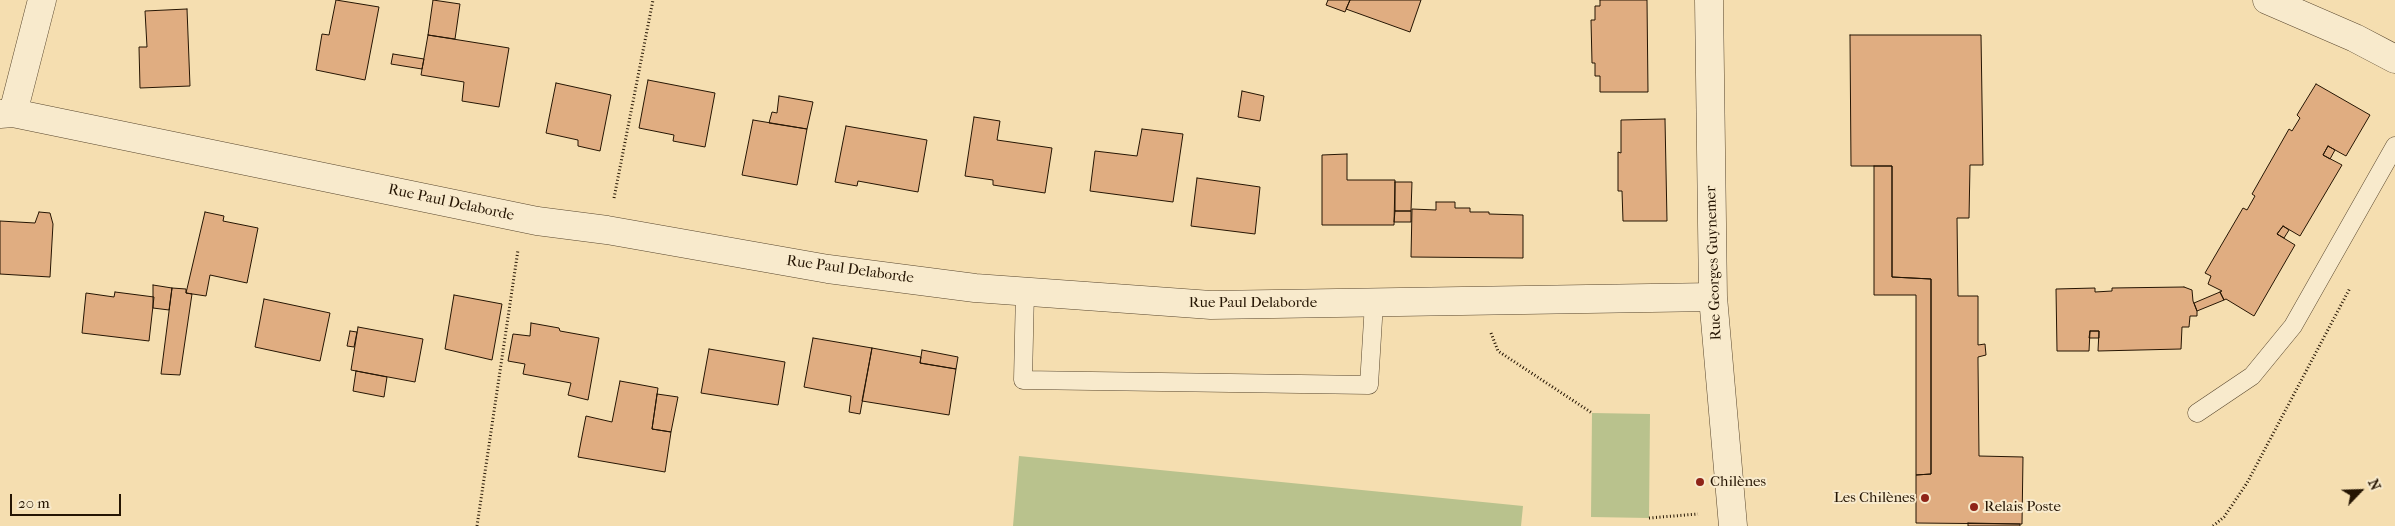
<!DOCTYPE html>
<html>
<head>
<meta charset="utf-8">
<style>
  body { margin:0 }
  #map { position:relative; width:2395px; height:526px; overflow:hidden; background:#f5deb0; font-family:"IM FELL French Canon",serif }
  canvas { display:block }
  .north { position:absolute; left:2335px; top:466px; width:50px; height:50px; -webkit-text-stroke:4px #f8eacc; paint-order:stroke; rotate:66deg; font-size:14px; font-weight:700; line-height:20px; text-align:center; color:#251503 }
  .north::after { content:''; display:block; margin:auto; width:18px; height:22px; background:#251503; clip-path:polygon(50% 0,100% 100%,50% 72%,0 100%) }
  .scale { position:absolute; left:10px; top:494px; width:111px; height:22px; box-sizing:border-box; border:2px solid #251503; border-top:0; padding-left:6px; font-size:15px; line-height:18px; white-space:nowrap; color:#251503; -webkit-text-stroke:4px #f8eacc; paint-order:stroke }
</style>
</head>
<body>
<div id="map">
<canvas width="2395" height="526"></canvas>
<div class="north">N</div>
<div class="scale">20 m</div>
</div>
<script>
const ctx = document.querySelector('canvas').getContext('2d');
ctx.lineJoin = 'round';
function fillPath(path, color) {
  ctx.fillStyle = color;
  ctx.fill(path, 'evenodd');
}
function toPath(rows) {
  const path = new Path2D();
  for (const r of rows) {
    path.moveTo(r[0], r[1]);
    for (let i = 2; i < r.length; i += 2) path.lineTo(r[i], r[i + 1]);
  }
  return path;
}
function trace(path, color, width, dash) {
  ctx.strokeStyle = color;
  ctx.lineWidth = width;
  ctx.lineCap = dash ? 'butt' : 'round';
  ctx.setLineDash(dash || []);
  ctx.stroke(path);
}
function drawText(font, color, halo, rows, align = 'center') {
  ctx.font = font + ' "IM FELL French Canon",serif';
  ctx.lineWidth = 4;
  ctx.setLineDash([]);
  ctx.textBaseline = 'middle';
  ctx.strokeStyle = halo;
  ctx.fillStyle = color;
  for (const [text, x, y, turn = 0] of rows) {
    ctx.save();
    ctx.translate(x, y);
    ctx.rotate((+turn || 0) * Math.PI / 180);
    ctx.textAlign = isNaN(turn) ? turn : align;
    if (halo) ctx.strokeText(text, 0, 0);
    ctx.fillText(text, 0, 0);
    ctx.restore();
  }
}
const green = toPath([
  [1592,413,1650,414,1649,518,1591,517],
  [1019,456,1523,506,1521,526,1013,526]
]);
const building = toPath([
  [336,0,379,7,365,80,316,70,322,34,329,35,336,0],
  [433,0,460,4,455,39,428,35,433,0],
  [1328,0,1350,0,1345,12,1326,5,1328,0],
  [1350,0,1421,0,1410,32,1346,9,1350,0],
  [1600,0,1647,0,1648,92,1600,92,1600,76,1595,76,1595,63,1592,63,1591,20,1595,20,1595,6,1600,6,1600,0],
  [187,9,190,86,140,88,139,47,147,47,145,11,187,9],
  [428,35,509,48,499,107,462,101,464,82,421,75,428,35],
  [1850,35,1981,35,1983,165,1970,165,1969,218,1957,218,1958,296,1978,296,1978,345,1985,344,1986,355,1978,357,1978,362,1979,456,2023,457,2022,524,1916,523,1916,475,1931,474,1931,279,1892,277,1892,166,1851,166,1850,35],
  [393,54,424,59,422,69,391,64,393,54],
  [648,80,715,93,705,147,673,141,674,135,639,128,648,80],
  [556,83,611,95,600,151,578,146,578,140,546,133,556,83],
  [2316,84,2370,115,2346,156,2328,146,2323,155,2342,165,2300,236,2283,226,2277,234,2295,245,2254,316,2226,299,2224,300,2220,292,2222,291,2208,284,2211,276,2205,273,2243,208,2247,210,2255,196,2252,194,2289,129,2292,131,2300,118,2297,115,2316,84],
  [1242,91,1264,96,1260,121,1238,117,1242,91],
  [779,96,813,102,807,129,769,123,772,112,777,113,779,96],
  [974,117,1000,121,997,140,1052,148,1045,193,993,185,993,180,965,176,974,117],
  [1665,119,1667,221,1623,221,1622,191,1618,191,1618,152,1621,153,1621,120,1665,119],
  [753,120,807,129,797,185,742,175,753,120],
  [846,126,927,140,918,192,858,181,857,186,835,182,846,126],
  [1142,129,1183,134,1173,202,1090,191,1095,151,1137,156,1142,129],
  [2328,146,2335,150,2330,159,2323,155,2328,146],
  [1347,154,1347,180,1395,180,1394,225,1322,225,1322,155,1347,154],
  [1874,166,1892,166,1892,277,1931,279,1931,474,1916,475,1916,295,1874,295,1874,166],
  [1197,178,1260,187,1255,234,1191,226,1197,178],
  [1395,182,1412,182,1411,211,1395,211,1395,182],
  [1436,202,1455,202,1455,208,1470,208,1470,212,1489,212,1489,214,1523,215,1523,258,1411,257,1412,209,1436,210,1436,202],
  [1395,211,1411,211,1411,222,1394,222,1395,211],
  [39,212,50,213,53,224,50,277,0,274,0,221,35,223,39,212],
  [205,212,224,216,223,221,258,228,247,283,210,275,206,296,186,293,205,212],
  [2283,226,2289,230,2284,238,2277,234,2283,226],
  [153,285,172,288,169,310,153,308,153,285],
  [2184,287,2192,290,2193,301,2197,311,2197,316,2190,316,2189,327,2182,327,2181,349,2098,351,2099,331,2090,331,2089,351,2057,351,2056,289,2095,288,2095,292,2112,291,2112,288,2184,287],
  [172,288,186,289,186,293,192,294,180,375,161,374,172,288],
  [115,292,154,297,149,341,82,333,86,293,114,297,115,292],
  [2220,292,2224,300,2197,311,2194,303,2220,292],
  [454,295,502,304,492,360,445,349,454,295],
  [264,299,330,313,320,361,255,347,264,299],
  [531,323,559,328,560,331,599,338,588,400,568,395,571,383,523,374,525,364,508,361,513,334,530,336,531,323],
  [358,327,423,339,415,382,351,370,358,327],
  [350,331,357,332,354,347,347,346,350,331],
  [2090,331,2099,331,2099,338,2089,338,2090,331],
  [813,338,872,348,860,414,849,412,851,396,804,387,813,338],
  [872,348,921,357,920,363,956,369,949,415,862,401,872,348],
  [709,349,785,362,778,405,701,393,709,349],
  [922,350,958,357,956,369,920,363,922,350],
  [356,371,387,377,384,397,353,391,356,371],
  [620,381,658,388,652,429,671,432,665,472,578,457,586,416,612,422,620,381],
  [657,394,678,397,671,432,652,429,657,394],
  [1968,523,2020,524,2020,526,1968,526,1968,523]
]);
const path = toPath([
  [614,198,653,0],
  [1491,333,1498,351,1592,413],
  [1649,518,1698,514],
  [477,526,518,250],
  [2213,526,2224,517,2247,483,2350,288]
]);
const lane = toPath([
  [1025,291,1023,380,1369,385,1374,303],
  [2197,413,2252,376,2293,326,2395,146]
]);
const street = toPath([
  [1709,0,1713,297,1733,526],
  [2267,0,2355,38,2395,59],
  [13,113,42,0],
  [0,114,13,113,537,221,607,230,828,269,975,288,1211,305,1713,297]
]);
const markers = [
  [1700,482,5,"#8f2418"],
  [1925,498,5,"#8f2418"],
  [1974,507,5,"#8f2418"]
];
const streetNames = [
  ["Rue Paul Delaborde",451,203,12],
  ["Rue Georges Guynemer",1714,263,-92],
  ["Rue Paul Delaborde",850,270,8],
  ["Rue Paul Delaborde",1253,303]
];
const poiNames = [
  ["Chilènes",1710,482],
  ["Les Chilènes",1915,498,"right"],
  ["Relais Poste",1984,507]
];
fillPath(green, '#b9c28d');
fillPath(building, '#e0ad81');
trace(building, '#251503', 1);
trace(lane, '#59472e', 19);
trace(street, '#59472e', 29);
trace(path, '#251503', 3, [1, 2.5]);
trace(lane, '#f8eacc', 18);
trace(street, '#f8eacc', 28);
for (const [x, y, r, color] of markers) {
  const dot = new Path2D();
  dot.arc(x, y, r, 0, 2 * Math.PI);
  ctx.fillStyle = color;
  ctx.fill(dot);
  trace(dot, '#f8eacc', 2);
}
drawText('15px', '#251503', '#f8eacc', streetNames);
drawText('15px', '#251503', '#f8eacc', poiNames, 'left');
</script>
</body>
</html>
